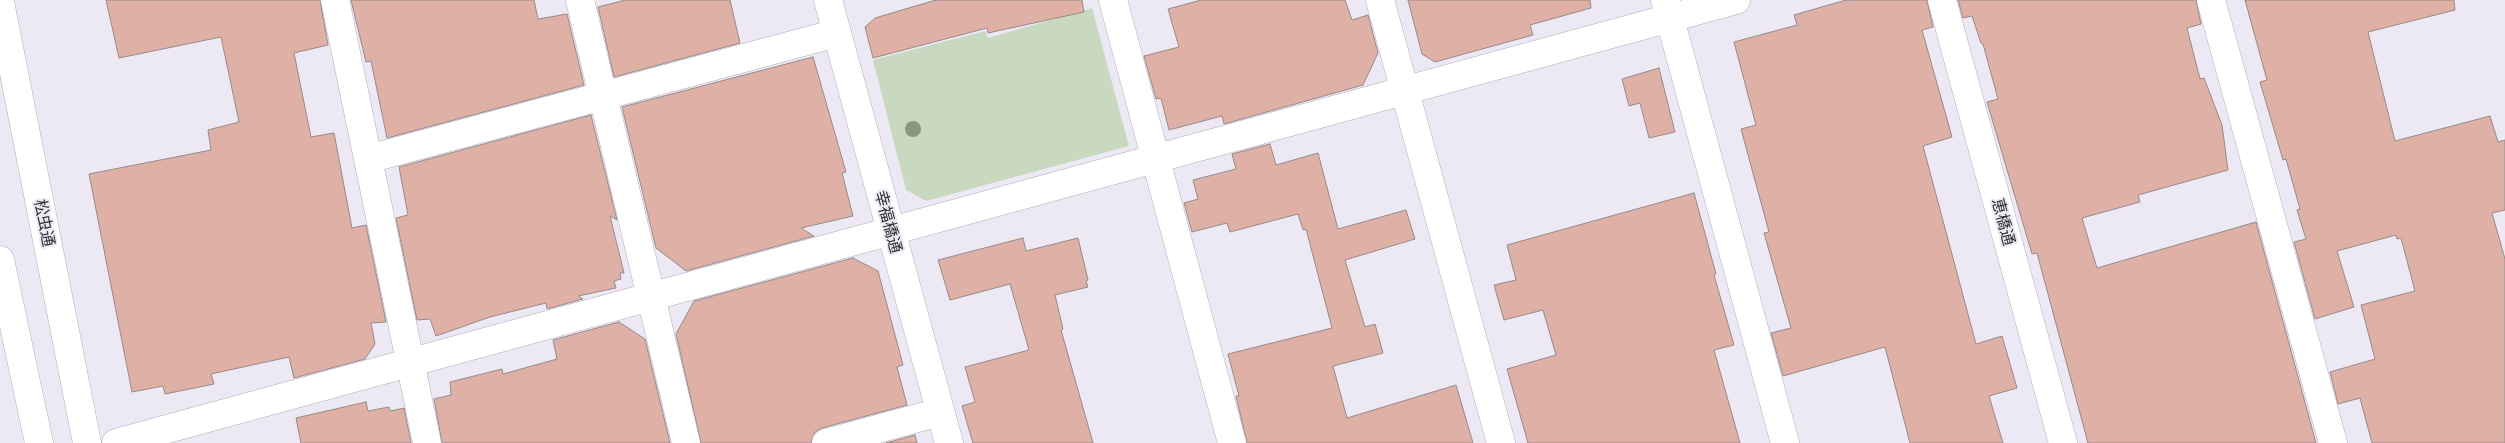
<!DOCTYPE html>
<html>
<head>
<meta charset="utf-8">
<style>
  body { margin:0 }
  canvas { display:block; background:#ece9f4 }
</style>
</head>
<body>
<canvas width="2505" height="443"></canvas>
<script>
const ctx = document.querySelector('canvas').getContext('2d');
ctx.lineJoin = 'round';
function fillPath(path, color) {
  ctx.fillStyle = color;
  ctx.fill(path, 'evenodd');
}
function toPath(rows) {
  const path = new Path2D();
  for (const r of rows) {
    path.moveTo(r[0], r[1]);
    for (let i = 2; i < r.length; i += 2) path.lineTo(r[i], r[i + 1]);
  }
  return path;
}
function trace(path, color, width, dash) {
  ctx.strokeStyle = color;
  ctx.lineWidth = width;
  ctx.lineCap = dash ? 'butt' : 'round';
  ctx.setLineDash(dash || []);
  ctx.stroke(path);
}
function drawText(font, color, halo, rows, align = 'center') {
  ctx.font = font + ' "Public Sans","Noto Sans JP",sans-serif';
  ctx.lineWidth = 4;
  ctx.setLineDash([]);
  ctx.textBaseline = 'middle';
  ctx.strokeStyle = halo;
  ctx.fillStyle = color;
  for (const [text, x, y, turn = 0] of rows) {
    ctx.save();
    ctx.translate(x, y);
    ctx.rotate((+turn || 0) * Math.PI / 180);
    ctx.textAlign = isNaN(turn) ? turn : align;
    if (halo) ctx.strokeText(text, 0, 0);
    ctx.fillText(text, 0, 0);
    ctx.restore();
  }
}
const green = toPath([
  [1092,8,1129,146,926,201,906,190,873,60,985,31,988,38]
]);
const building = toPath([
  [106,0,320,0,328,45,294,53,311,137,334,133,352,228,366,225,386,322,371,323,375,344,365,359,294,378,289,357,211,374,214,384,165,394,163,386,132,392,89,174,211,150,208,130,239,122,221,37,119,58,106,0],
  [351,0,534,0,538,19,567,14,584,85,387,138,371,61,366,62,351,0],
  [625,0,730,0,740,43,614,77,598,7,625,0],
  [936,0,1082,0,1084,12,988,33,987,28,873,58,865,27,875,18,936,0],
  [1201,0,1345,0,1352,20,1368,15,1378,53,1363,85,1224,124,1222,116,1169,130,1161,98,1156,99,1144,56,1179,47,1168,9,1201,0],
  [1408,0,1590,0,1591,8,1530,25,1533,35,1435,62,1422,54,1408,0],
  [1846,0,1927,0,1933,27,1922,30,1952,137,1923,146,1976,344,2002,336,2017,388,1989,396,2003,443,1910,443,1885,347,1783,376,1771,333,1791,328,1764,233,1769,232,1741,129,1756,125,1734,42,1797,25,1794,15,1846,0],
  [1958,0,2196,0,2201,24,2187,28,2200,79,2204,78,2222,125,2228,170,2138,195,2140,202,2082,218,2097,268,2256,222,2316,443,2088,443,2037,253,2032,254,1987,102,1998,99,1983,44,1981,43,1972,16,1963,18,1958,0],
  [2245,0,2454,0,2455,10,2368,32,2395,141,2490,116,2498,142,2505,140,2505,210,2492,213,2505,259,2505,443,2372,443,2360,398,2338,404,2330,372,2375,359,2361,305,2415,291,2401,238,2397,239,2396,235,2337,251,2354,307,2315,319,2294,242,2306,239,2297,210,2300,209,2286,159,2283,160,2260,82,2267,80,2245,0],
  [813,57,846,172,842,173,853,216,801,228,814,236,686,271,656,248,622,107,813,57],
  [1659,68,1675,132,1649,138,1640,103,1629,106,1622,79,1659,68],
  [591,115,617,220,610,216,624,273,620,273,621,279,614,281,616,288,578,296,583,299,547,309,546,303,490,317,436,336,430,319,417,320,396,218,408,215,399,167,591,115],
  [1270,144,1276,165,1318,153,1338,229,1406,210,1415,239,1345,260,1365,327,1375,324,1383,353,1333,366,1347,418,1456,385,1473,443,1247,443,1236,396,1239,396,1228,354,1332,328,1306,229,1303,230,1298,214,1230,232,1227,223,1192,232,1184,203,1198,199,1193,180,1236,169,1232,154,1270,144],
  [1694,193,1716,274,1714,275,1734,345,1714,350,1740,443,1528,443,1507,369,1556,355,1543,310,1504,320,1494,285,1516,280,1507,245,1694,193],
  [1023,238,1026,251,1078,238,1088,280,1086,281,1088,287,1055,295,1063,329,1061,330,1093,443,973,443,962,406,975,402,965,367,1029,350,1010,284,950,300,938,260,1023,238],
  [853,258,878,271,903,365,897,367,907,405,822,428,815,432,811,443,701,443,676,334,694,301,853,258],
  [619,322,645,339,670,443,442,443,434,399,451,395,450,382,502,369,503,374,557,359,553,340,619,322],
  [366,402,368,411,389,407,390,411,404,408,411,443,301,443,296,418,366,402],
  [915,435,917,443,886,443,915,435]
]);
const street = toPath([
  [335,0,427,443],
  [580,0,686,443],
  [1113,0,1232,443],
  [1380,0,1501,443],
  [1665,0,1785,443],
  [1942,0,2063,443],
  [2211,0,2333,443],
  [368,159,837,33],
  [826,443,940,412]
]);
const secondary = toPath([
  [828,0,949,443],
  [0,2,87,443],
  [0,260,39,443],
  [116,443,1736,0]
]);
const trees = [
  [913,129]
];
const streetNames = [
  ["幸福橋通",888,222,75],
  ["恵橋通",2003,222,75],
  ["松虫通",44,223,79]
];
fillPath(green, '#c8d9c0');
fillPath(building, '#dfb0a6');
trace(building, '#968a88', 1);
trace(street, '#b0adb7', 29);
trace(secondary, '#b0adb7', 29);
trace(street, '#fff', 28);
trace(secondary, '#fff', 28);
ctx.fillStyle = '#889880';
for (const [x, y] of trees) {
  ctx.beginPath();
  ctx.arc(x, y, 8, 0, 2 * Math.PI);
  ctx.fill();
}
drawText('16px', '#2d2c2f', '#ece9f4', streetNames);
</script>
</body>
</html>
